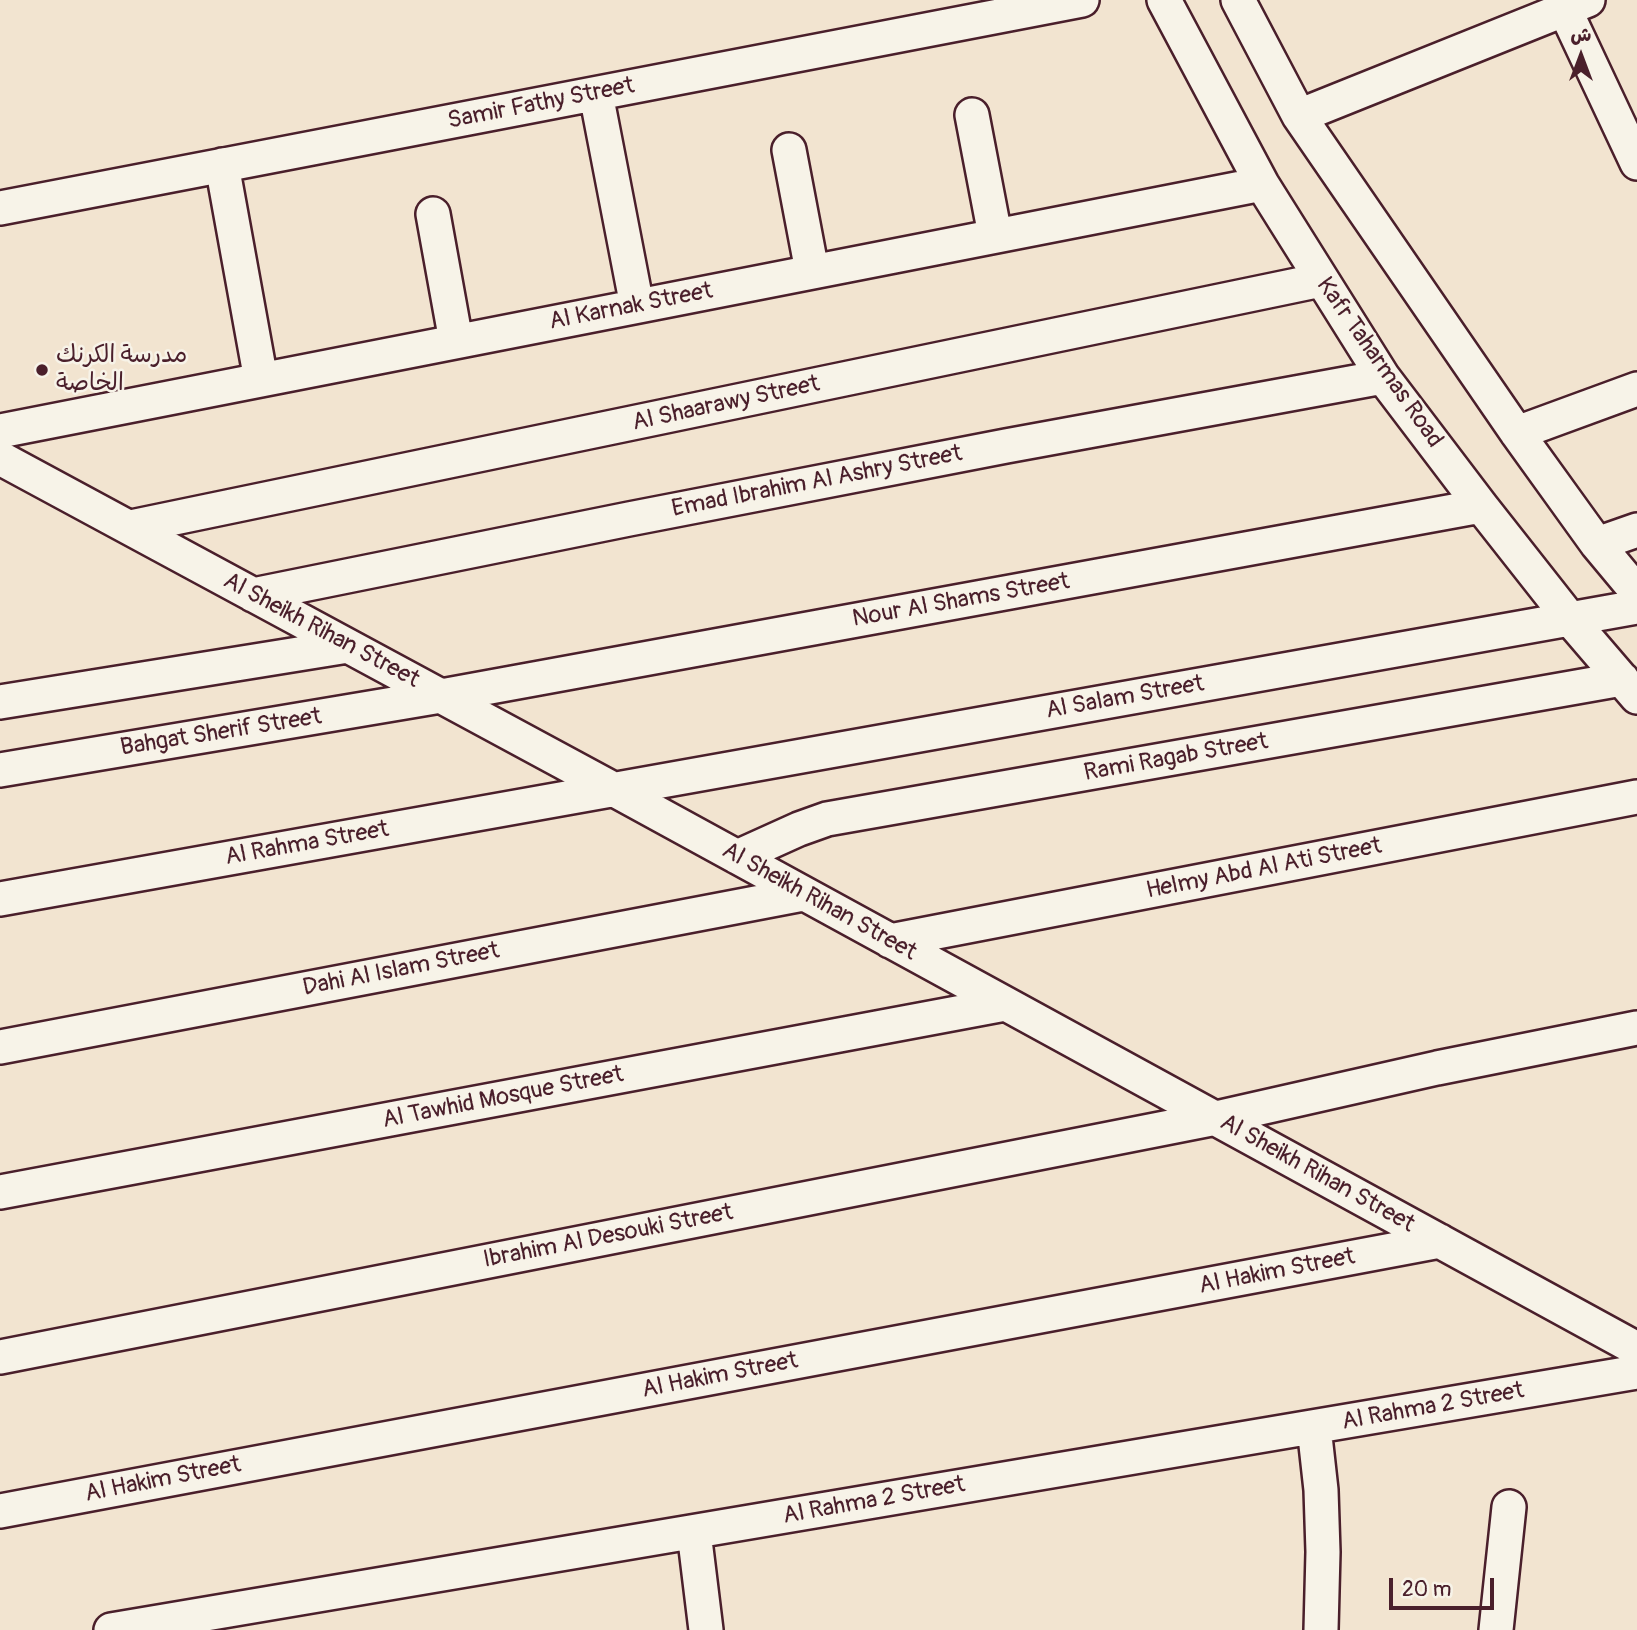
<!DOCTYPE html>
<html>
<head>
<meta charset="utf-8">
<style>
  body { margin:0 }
  #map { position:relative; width:1637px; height:1630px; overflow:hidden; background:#f2e4d0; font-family:Pangolin,"Playpen Sans Arabic",sans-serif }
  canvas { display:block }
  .north { position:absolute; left:1546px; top:21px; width:70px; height:70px; -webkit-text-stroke:5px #f7f3e8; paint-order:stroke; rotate:0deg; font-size:19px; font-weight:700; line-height:28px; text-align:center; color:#4a1f2b }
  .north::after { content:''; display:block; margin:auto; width:24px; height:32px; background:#4a1f2b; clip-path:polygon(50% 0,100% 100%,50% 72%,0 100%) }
  .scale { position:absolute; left:1389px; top:1578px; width:105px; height:32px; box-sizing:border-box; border:4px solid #4a1f2b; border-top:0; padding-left:9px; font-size:21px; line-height:24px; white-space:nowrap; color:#4a1f2b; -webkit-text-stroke:5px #f7f3e8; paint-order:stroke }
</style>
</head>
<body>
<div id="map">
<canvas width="1637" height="1630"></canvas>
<div class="north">ش</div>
<div class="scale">20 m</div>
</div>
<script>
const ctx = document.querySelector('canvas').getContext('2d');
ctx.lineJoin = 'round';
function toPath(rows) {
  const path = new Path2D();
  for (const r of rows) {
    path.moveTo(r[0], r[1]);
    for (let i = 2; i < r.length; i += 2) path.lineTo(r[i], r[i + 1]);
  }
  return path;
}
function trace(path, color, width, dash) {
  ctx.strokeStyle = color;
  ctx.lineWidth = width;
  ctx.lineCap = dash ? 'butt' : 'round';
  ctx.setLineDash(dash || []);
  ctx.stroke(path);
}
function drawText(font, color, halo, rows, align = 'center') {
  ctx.font = font + ' Pangolin,"Playpen Sans Arabic",sans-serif';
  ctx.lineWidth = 5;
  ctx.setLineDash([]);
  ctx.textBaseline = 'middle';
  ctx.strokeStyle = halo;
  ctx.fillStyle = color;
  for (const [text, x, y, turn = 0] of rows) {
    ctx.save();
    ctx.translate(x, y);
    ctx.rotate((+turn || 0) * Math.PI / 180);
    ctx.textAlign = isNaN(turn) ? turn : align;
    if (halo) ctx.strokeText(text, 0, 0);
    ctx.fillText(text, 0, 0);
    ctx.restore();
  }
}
const minor = toPath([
  [1164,0,1262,184,1383,377,1481,506,1570,619,1637,697],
  [1238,0,1299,116,1517,433,1597,544,1637,592],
  [1565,10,1637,163],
  [596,94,637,306],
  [972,115,995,235],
  [1299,116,1588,0],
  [789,150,812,271],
  [222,165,261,380],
  [0,208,1082,0],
  [433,214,456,341],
  [0,431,1262,184],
  [1517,433,1637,389],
  [0,458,613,789,1637,1349],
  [131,527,1321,280],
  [1597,544,1637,530],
  [253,595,629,519,1006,446,1383,377],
  [0,702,348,646],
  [0,770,441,696,1481,506],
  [737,857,799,829,827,819,1622,679],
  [0,899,1637,607],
  [890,941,1637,797],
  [0,1047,803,894],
  [0,1192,1005,1004],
  [0,1357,1216,1118,1437,1068,1637,1028],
  [1314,1427,1321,1490,1323,1552,1321,1630],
  [0,1511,1440,1241],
  [694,1532,706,1630],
  [111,1630,1637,1372],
  [1496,1630,1509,1507]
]);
const markers = [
  [42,370,7,"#4a1f2b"]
];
const streetNames = [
  ["Samir Fathy Street",541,104,-11],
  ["Al Karnak Street",631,307,-11],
  ["Kafr Taharmas Road",1379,363,55],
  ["Al Shaarawy Street",726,404,-12],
  ["Emad Ibrahim Al Ashry Street",817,482,-11],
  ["Nour Al Shams Street",961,601,-10],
  ["Al Sheikh Rihan Street",321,631,28],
  ["Al Salam Street",1125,698,-10],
  ["Bahgat Sherif Street",221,733,-9],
  ["Rami Ragab Street",1176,758,-10],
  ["Al Rahma Street",307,844,-10],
  ["Helmy Abd Al Ati Street",1264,869,-11],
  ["Al Sheikh Rihan Street",819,902,29],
  ["Dahi Al Islam Street",401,970,-11],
  ["Al Tawhid Mosque Street",503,1098,-11],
  ["Al Sheikh Rihan Street",1317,1174,29],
  ["Ibrahim Al Desouki Street",608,1237,-11],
  ["Al Hakim Street",1277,1272,-11],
  ["Al Hakim Street",720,1376,-11],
  ["Al Rahma 2 Street",1433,1407,-10],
  ["Al Hakim Street",163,1480,-11],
  ["Al Rahma 2 Street",874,1501,-10]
];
const poiNames = [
  ["مدرسة الكرنك",56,356],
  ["الخاصة",56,384]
];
trace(minor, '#4a1f2b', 38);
trace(minor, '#f7f3e8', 33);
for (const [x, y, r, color] of markers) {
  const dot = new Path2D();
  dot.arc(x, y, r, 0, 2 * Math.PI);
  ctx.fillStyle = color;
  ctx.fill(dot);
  trace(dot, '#f7f3e8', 2.5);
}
drawText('24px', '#4a1f2b', '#f7f3e8', streetNames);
drawText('24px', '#4a1f2b', '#f7f3e8', poiNames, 'left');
</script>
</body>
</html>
